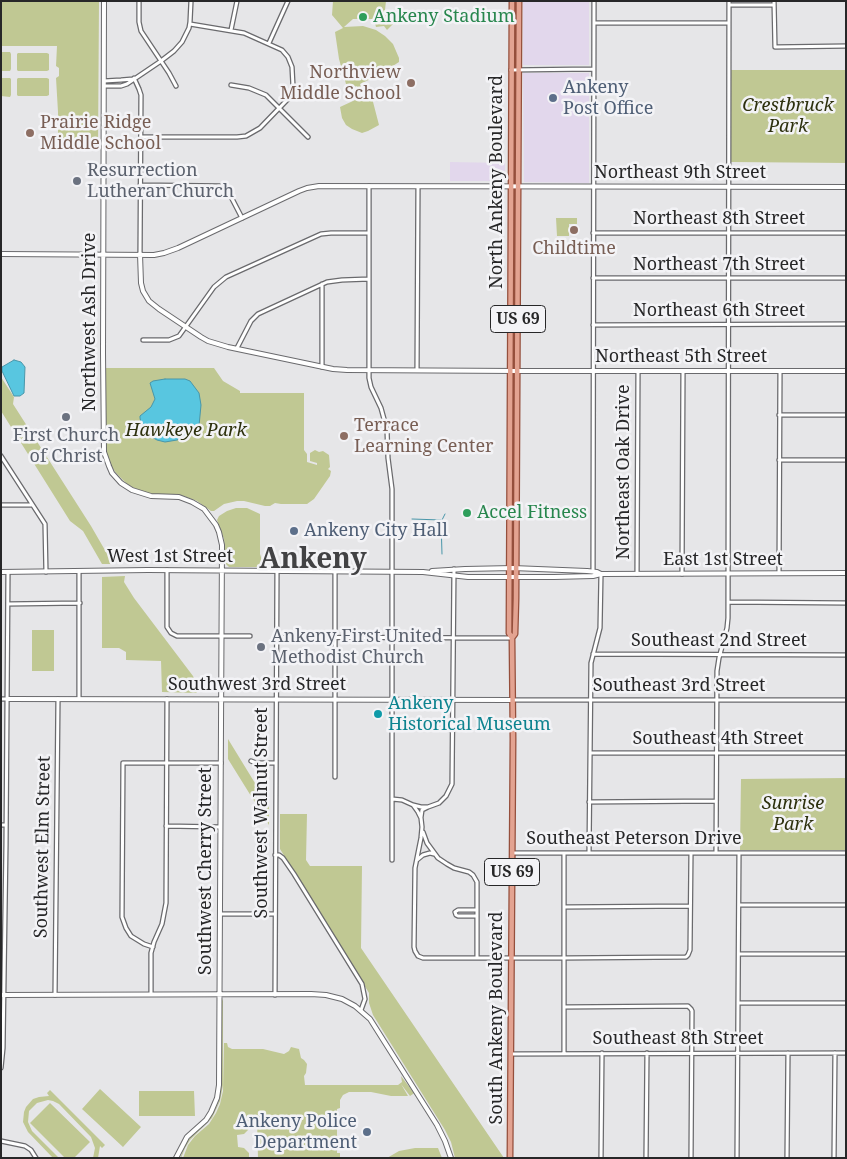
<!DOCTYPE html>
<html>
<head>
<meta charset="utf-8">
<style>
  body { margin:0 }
  #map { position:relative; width:847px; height:1159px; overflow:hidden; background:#e6e6e8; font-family:"Noto Serif",serif }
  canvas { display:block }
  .frame { position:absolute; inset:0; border:2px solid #272728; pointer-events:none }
</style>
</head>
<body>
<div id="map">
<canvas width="847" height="1159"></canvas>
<div class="frame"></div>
</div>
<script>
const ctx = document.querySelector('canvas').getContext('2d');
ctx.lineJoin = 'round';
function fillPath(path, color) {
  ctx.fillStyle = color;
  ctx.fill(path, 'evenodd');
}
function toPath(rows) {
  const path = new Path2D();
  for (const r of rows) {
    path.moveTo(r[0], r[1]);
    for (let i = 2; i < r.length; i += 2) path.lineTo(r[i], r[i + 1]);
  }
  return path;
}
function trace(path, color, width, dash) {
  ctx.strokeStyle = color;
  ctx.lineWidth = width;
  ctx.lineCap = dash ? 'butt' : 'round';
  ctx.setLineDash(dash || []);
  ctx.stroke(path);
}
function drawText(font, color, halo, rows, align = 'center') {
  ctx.font = font + ' "Noto Serif",serif';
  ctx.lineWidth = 5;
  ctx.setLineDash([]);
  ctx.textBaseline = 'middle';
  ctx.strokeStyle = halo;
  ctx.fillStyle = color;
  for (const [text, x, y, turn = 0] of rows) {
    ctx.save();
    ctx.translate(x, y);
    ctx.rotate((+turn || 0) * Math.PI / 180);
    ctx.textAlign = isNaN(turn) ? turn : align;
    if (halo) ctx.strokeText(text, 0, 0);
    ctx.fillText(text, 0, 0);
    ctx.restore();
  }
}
const commercial = toPath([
  [523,1,589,1,589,65,523,65],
  [523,73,589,73,589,183,524,182],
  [450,162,505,163,505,181,450,181]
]);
const green = toPath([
  [1,1,99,1,98,148,58,148,58,112,56,78,59,76,59,68,56,66,57,46,1,46],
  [333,1,386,1,385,10,393,15,392,19,395,22,387,30,384,26,376,27,374,19,353,19,344,27,363,26,376,30,385,36,393,44,399,58,399,62,379,75,360,84,361,88,358,89,357,86,353,87,346,84,339,59,335,32,343,28,332,15],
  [1,52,10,52,11,54,11,69,10,71,1,71],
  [18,53,47,53,49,54,49,70,47,71,18,71,17,70,17,54],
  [731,70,846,70,846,163,731,162],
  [1,78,10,78,11,79,11,95,10,97,1,96],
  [18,78,47,78,49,79,49,95,47,96,18,96,17,95,17,79],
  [367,91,374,94,372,98,379,125,368,131,362,133,352,129,346,125,342,118,340,107,366,95],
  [556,218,577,218,577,224,569,224,569,236,557,236],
  [106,368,214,368,223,381,240,391,240,393,304,393,304,450,307,454,307,462,317,465,317,463,310,461,310,453,315,450,319,452,323,451,329,455,330,467,328,469,331,471,330,476,314,499,307,504,281,504,275,503,270,506,265,506,244,501,237,501,224,504,214,511,211,511,197,501,181,495,150,494,134,488,127,484,116,473,109,462,106,452],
  [1,377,14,397,13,404,91,526,113,564,102,564,83,531,70,521,1,411],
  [236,508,247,508,260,514,260,554,264,567,229,567,226,564,224,539,217,520,219,516,227,511],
  [125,576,124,582,134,598,193,676,196,683,197,693,162,692,161,661,126,660,126,652,119,648,102,648,102,577],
  [32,630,54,630,54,671,32,671],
  [228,739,269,806,269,825,228,759],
  [846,778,846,850,740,850,741,779],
  [280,814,307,814,306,860,310,866,362,866,361,948,504,1158,455,1158,451,1142,445,1130,373,1015,369,1003,369,993,280,849],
  [223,999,223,1085,220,1101,212,1118,190,1140,185,1148,181,1158,180,1158,187,1142,195,1132,208,1121,215,1110,219,1101,221,1086,222,1001],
  [224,1043,227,1043,228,1047,232,1049,263,1049,284,1054,289,1051,291,1047,299,1049,301,1058,304,1060,307,1064,306,1073,304,1076,305,1085,398,1085,402,1082,401,1076,414,1093,413,1094,410,1096,401,1084,408,1096,391,1096,371,1092,349,1092,343,1095,340,1100,340,1108,337,1109,337,1153,340,1153,340,1158,258,1158,257,1120,249,1120,249,1129,244,1134,237,1135,238,1147,244,1148,249,1153,249,1158,183,1158,188,1145,195,1136,209,1124,216,1113,220,1104,223,1091],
  [100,1089,141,1127,123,1147,82,1109],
  [50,1090,105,1145,102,1148,100,1146,98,1158,93,1158,95,1148,91,1137,59,1104,53,1101,48,1100,37,1103,29,1111,28,1122,32,1131,59,1158,53,1158,28,1132,23,1122,24,1112,26,1107,33,1099,39,1097,49,1096,47,1093],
  [139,1091,194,1091,195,1116,139,1116],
  [50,1103,90,1142,74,1158,65,1158,30,1123],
  [415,1148,438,1148,442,1158,387,1158,399,1151]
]);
const water = toPath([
  [14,360,21,362,25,367,24,393,20,396,14,396,2,371,2,367,14,360],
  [165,379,185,379,190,381,199,393,201,405,199,426,197,431,194,433,177,440,165,442,157,440,150,436,146,429,141,423,140,418,140,416,151,407,155,399,150,383,153,381,165,379]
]);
const stream = toPath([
  [412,519,441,520,442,554],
  [442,520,445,514]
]);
const street = toPath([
  [139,1,139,22,141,31,169,73,176,86],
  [774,1,775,47,846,46],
  [729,5,774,5],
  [594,23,729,23],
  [231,30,237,1],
  [269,43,288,1],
  [511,70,593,69],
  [134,78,139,89,141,95,140,254],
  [104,81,121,80,133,79],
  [231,85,249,88,266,95,308,137],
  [104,86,121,86,127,84,161,61,174,51,182,42,189,28,190,22,191,1],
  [141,137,237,137,246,136,260,128,287,100,290,96,293,86,292,67,288,57,282,50,244,33,190,24],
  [140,185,220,186,228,191,242,218],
  [369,186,369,378,371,387,381,408,387,430,388,458,392,489,392,860],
  [593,233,846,233],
  [593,278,846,278],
  [322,284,322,367],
  [593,325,846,324],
  [143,340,169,340,179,336,214,287,226,277,321,234,331,233,369,233],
  [237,348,251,321,258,314,327,282,342,280,369,279],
  [417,370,418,187],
  [779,415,846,415],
  [1,456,45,524,46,572],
  [779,460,846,460],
  [1,505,32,505],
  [167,570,167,627,171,633,177,636,250,636],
  [593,571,594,1],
  [779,573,780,371],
  [637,574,638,371],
  [682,574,683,371],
  [728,602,846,603],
  [8,604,80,603],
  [277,637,512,638],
  [593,654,846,655],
  [1,699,8,699],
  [79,699,79,571],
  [513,700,846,700],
  [590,753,846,753],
  [251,761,256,763,276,763],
  [335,777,335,571],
  [392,799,402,800,413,805,418,812,421,818,422,827,421,838,415,868,414,947,415,951,418,956,423,958,565,958,686,957,688,955,690,950,691,853],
  [589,802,716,801],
  [413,805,421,807,428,807,439,803,446,796,452,784,454,569],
  [421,817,422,810,428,807],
  [1,825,6,825],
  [166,826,220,827],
  [423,832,427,843,438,858,447,864,454,868,469,872,473,875,477,882,477,958],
  [512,853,846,853],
  [589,853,591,663,600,628,601,574],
  [716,853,717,671,719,658,727,628,728,618,729,1],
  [275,855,279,855,283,858,294,874,362,984,365,999,361,1010],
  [417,860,423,855,430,853,434,854],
  [739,905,846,905],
  [565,907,690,906],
  [220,914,275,914],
  [477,916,458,916,456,915,455,912,458,910,477,910],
  [153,947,144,944,131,936,126,928,122,917,123,763,221,763],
  [739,954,846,954],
  [151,994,151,953,154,942,162,924,166,903,167,699],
  [55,995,58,699],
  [275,995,277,571],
  [739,1003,846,1003],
  [564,1007,688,1006,691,1009,692,1011,691,1158],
  [564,1053,564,853],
  [511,1054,846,1053],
  [1,1068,3,1048,6,845,8,572],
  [1,1141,25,1146,31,1150,36,1158],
  [601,1158,602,1053],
  [646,1158,647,1053],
  [737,1158,739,853],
  [787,1158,788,1053],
  [834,1158,835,1053]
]);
const secondary = toPath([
  [104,1,103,353,104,452,109,466,112,473,121,483,132,490,151,496,179,497,192,502,204,509,216,525,219,532,222,545,219,1085,217,1098,211,1112,206,1120,187,1137,176,1158],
  [1,254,154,255,164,253,178,248,299,191,307,188,319,186,846,187],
  [140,254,141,283,143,291,149,301,159,309,201,337,208,341,228,347,333,369,347,370,517,371,846,371],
  [432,571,465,569,513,568,587,571,597,572,601,574],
  [1,572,148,570,423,572,468,577,554,577,593,576,601,574,846,573],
  [8,699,513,700],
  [1,995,311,994,326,995,342,999,355,1006,370,1019,437,1125,445,1141,451,1158]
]);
const primary = toPath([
  [512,638,515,634,516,599,519,1],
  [510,1158,513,739,512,638,509,633,512,1]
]);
const markers = [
  [363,17,5,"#2e9e5b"],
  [411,83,5,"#8d6e63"],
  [553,98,5,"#5c6f8a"],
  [30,133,5,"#8d6e63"],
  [77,181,5,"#6b7280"],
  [574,230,5,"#8d6e63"],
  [66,417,5,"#6b7280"],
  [344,436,5,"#8d6e63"],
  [467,513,5,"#2e9e5b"],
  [294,531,5,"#5c6f8a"],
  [261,647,5,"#6b7280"],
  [378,714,5,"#0f9aa8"],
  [367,1132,5,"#5c6f8a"]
];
const shields = [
  [518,319,55],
  [512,872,55]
];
const shieldNames = [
  ["US 69",518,319],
  ["US 69",512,872]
];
const leisureNames = [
  ["Ankeny Stadium",373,17],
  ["Accel Fitness",477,513]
];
const educationNames = [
  ["Northview",401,73,"right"],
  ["Middle School",401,94,"right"],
  ["Prairie Ridge",40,123],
  ["Middle School",40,144],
  ["Childtime",574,249,"center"],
  ["Terrace",354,426],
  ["Learning Center",354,447]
];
const serviceNames = [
  ["Ankeny",563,88],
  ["Post Office",563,109],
  ["Ankeny City Hall",304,531],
  ["Ankeny Police",357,1122,"right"],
  ["Department",357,1143,"right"]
];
const parkNames = [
  ["Crestbruck",788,106],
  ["Park",788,127],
  ["Hawkeye Park",186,431],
  ["Sunrise",793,804],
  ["Park",793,825]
];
const worshipNames = [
  ["Resurrection",87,171],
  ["Lutheran Church",87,192],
  ["First Church",66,436,"center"],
  ["of Christ",66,457,"center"],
  ["Ankeny First United",271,637],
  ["Methodist Church",271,658]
];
const streetNames = [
  ["Northeast 9th Street",680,173],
  ["North Ankeny Boulevard",497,182,-90],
  ["Northeast 8th Street",719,219],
  ["Northeast 7th Street",719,265],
  ["Northeast 6th Street",719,311],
  ["Northwest Ash Drive",90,322,-90],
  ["Northeast 5th Street",681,357],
  ["Northeast Oak Drive",624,472,-90],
  ["West 1st Street",170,557],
  ["East 1st Street",723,560],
  ["Southeast 2nd Street",719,641],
  ["Southwest 3rd Street",257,685],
  ["Southeast 3rd Street",679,686],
  ["Southeast 4th Street",718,739],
  ["Southwest Walnut Street",262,813,-90],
  ["Southeast Peterson Drive",634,839],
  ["Southwest Elm Street",43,847,-89],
  ["Southwest Cherry Street",206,871,-90],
  ["South Ankeny Boulevard",497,1018,-90],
  ["Southeast 8th Street",678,1039]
];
const cultureNames = [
  ["Ankeny",388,704],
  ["Historical Museum",388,725]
];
const townNames = [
  ["Ankeny",313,560]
];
fillPath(commercial, '#e2d7ec');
fillPath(green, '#c0c893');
fillPath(water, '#58c6e0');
trace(water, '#4996a9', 1);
trace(stream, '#4996a9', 1);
trace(street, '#6a6a6d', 5.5);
trace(secondary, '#6a6a6d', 6);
trace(primary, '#954f3c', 7);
trace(street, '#fff', 3);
trace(secondary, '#fff', 4);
trace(primary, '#e3a391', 4.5);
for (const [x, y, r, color] of markers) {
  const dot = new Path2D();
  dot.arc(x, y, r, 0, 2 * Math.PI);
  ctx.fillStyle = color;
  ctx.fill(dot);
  trace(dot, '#f3f3f6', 2);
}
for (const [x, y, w] of shields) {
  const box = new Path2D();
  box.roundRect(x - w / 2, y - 13.5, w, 27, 4);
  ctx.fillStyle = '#f3f3f6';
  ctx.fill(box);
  trace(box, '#272728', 1);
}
drawText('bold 16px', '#272728', null, shieldNames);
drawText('18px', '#27864d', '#f3f3f6', leisureNames, 'left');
drawText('18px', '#785e54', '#f3f3f6', educationNames, 'left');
drawText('18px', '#4e5e75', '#f3f3f6', serviceNames, 'left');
drawText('italic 18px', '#2d300d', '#f3f3f6', parkNames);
drawText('18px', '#5b616d', '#f3f3f6', worshipNames, 'left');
drawText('18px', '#272728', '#f3f3f6', streetNames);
drawText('18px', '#0d838f', '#f3f3f6', cultureNames, 'left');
drawText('bold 28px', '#424244', '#f3f3f6', townNames);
</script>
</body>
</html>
